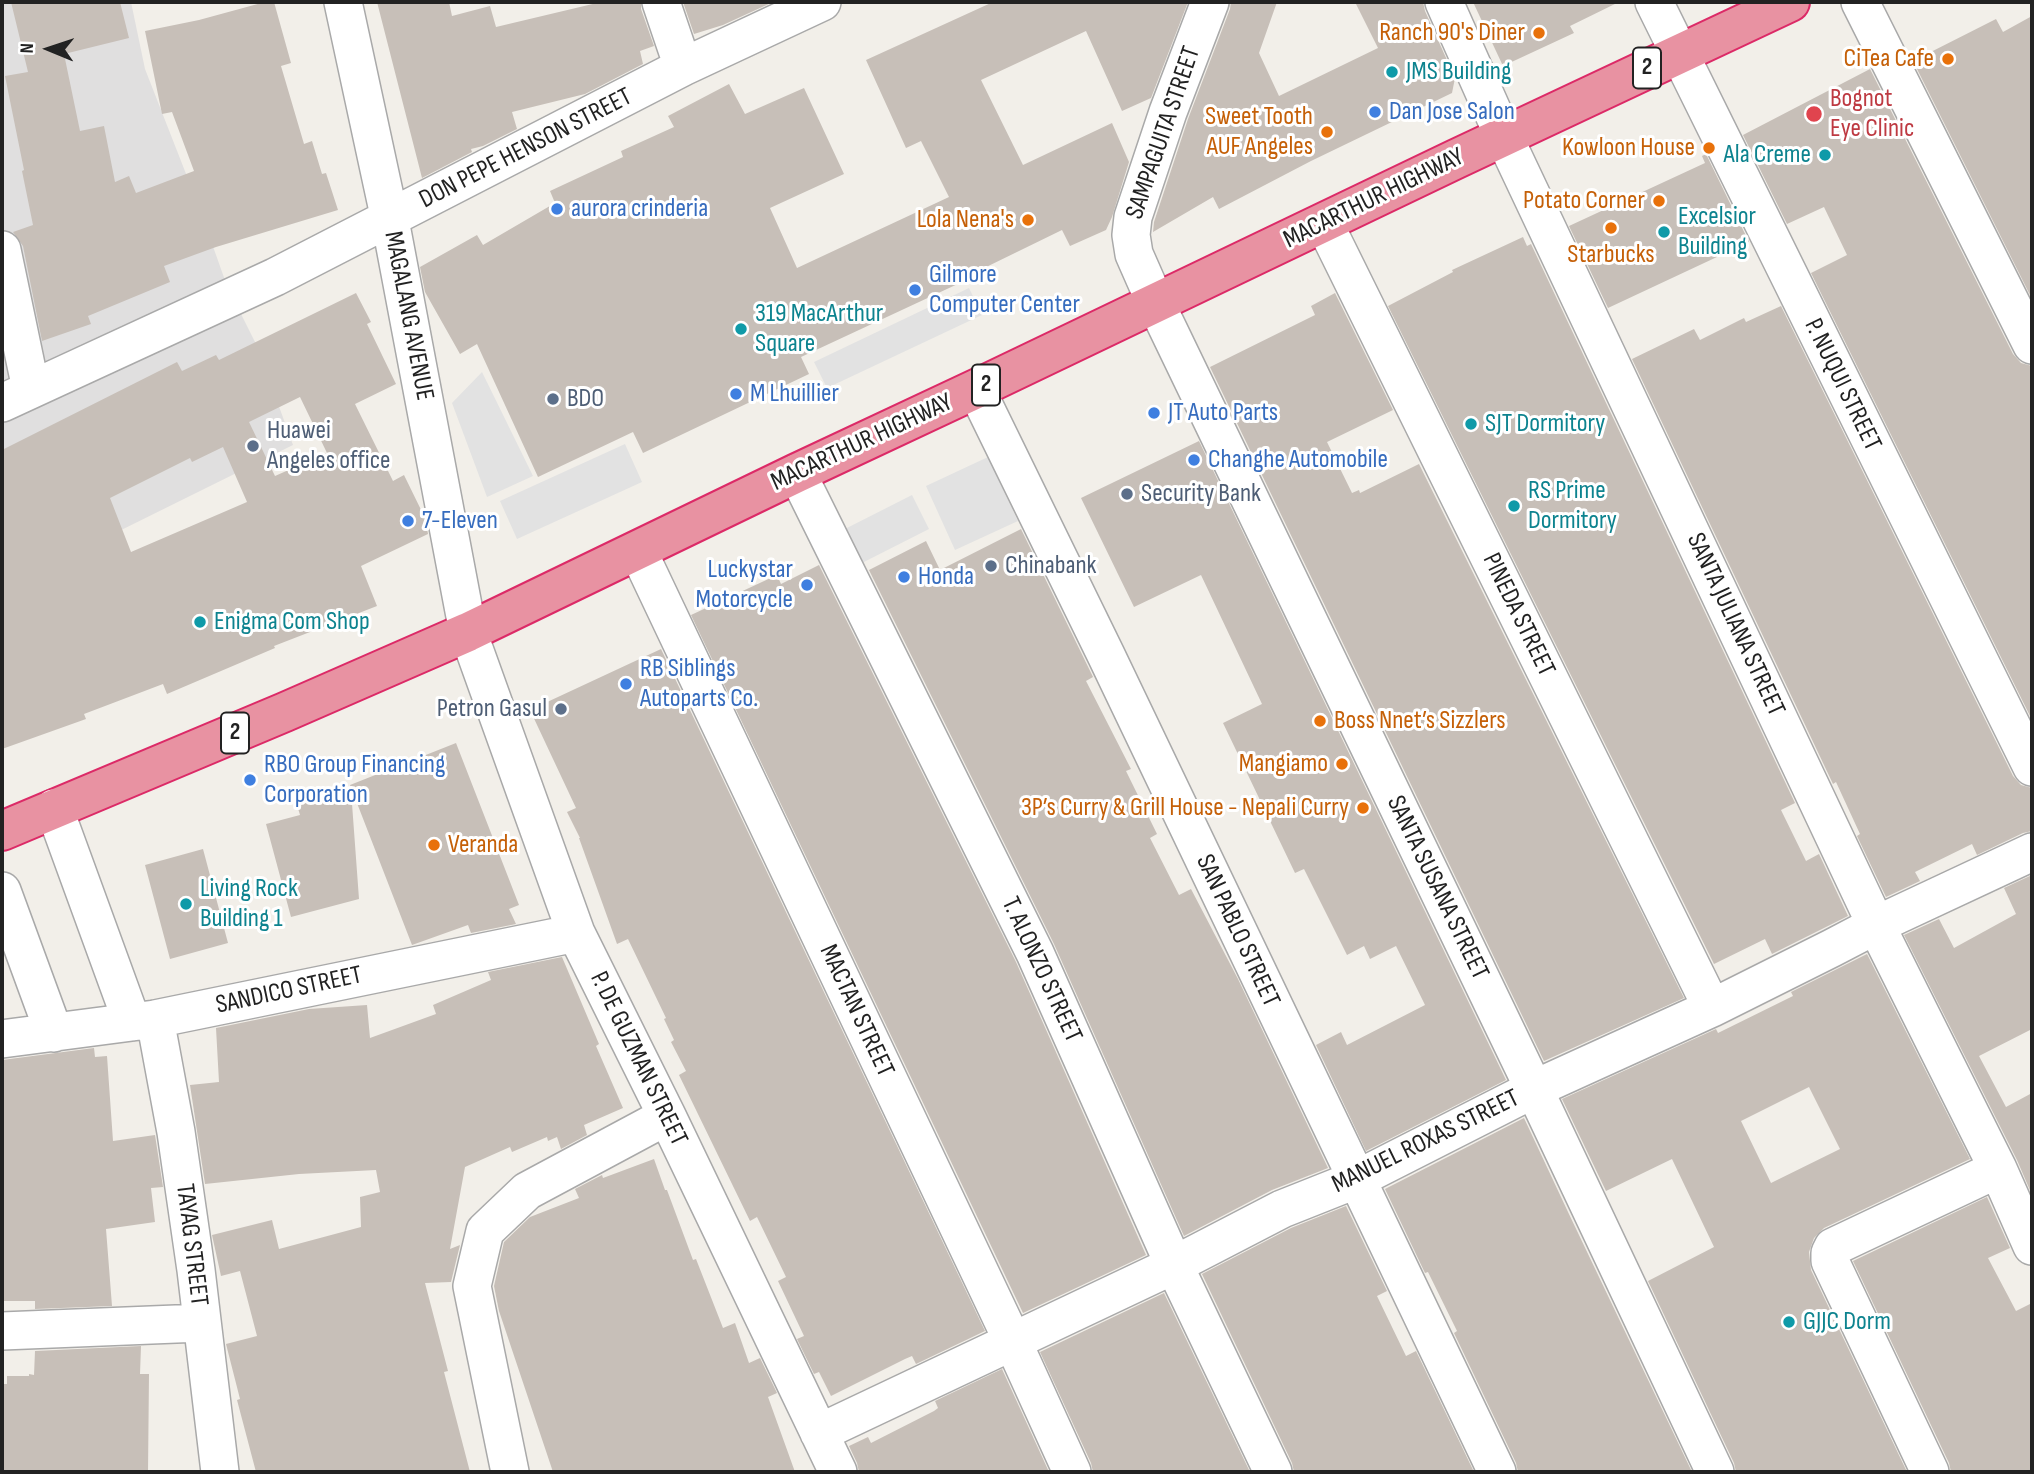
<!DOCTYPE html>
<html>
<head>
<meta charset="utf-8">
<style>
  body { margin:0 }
  #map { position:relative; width:2034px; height:1474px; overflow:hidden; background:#f2efe9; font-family:"Sofia Sans Condensed",sans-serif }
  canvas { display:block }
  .frame { position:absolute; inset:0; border:4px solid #222; pointer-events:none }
  .north { position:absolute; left:14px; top:14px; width:70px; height:70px; -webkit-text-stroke:5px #fff; paint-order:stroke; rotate:272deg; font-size:19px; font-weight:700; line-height:28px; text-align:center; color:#222 }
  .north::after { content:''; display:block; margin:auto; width:24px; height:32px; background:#222; clip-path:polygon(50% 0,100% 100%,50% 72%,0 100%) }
</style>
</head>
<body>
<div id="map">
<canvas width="2034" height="1474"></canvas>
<div class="frame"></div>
<div class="north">N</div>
</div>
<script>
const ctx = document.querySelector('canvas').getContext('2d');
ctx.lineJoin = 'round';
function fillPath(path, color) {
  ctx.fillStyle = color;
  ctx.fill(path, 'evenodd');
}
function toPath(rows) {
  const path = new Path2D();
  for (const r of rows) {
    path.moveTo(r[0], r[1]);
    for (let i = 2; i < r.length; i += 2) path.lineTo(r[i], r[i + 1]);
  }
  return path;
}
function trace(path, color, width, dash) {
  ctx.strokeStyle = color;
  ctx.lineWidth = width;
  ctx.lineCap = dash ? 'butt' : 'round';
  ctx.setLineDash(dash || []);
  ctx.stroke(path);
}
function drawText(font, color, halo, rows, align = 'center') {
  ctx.font = font + ' "Sofia Sans Condensed",sans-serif';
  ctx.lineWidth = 6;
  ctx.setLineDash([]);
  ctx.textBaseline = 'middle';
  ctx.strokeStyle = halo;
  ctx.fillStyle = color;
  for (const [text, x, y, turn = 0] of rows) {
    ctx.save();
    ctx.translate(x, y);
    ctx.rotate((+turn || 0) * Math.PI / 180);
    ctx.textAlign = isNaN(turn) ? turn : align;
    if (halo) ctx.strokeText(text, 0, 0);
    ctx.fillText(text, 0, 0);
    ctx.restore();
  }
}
const residential = toPath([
  [2,2,131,2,145,69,199,207,227,286,257,346,293,445,2,589]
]);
const parking = toPath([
  [969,288,982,315,827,388,814,362],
  [482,372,533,476,487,497,452,403],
  [625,444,642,482,517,539,500,501],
  [988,457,1018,521,955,550,926,486],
  [912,495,929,529,858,565,841,531]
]);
const building = toPath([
  [11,2,120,2,129,38,64,54,80,131,104,126,115,182,129,176,136,193,194,171,172,112,162,114,145,31,199,20,265,2,274,2,291,63,281,66,304,144,312,141,322,174,326,173,338,210,216,247,164,266,170,282,88,316,91,324,42,341,23,246,13,232,33,225,22,171,24,170,5,76,28,72],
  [377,2,449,2,452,16,490,6,496,27,601,2,641,2,641,9,654,46,640,51,643,64,585,94,512,112,517,129,483,146,471,149,472,152,422,178],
  [683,2,773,2,723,25,694,34],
  [993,2,1188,2,1151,98,1122,111,1086,31,981,80,1023,165,1112,123,1129,162,1112,217,1106,230,1070,246,1062,230,976,272,977,275,801,357,809,374,643,453,633,432,538,477,477,344,460,354,425,292,420,267,477,235,483,245,555,203,550,191,623,157,621,151,674,127,668,116,729,84,745,114,804,88,844,174,770,208,797,268,949,197,921,141,906,148,866,60],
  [1231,2,1277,2,1259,53,1279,96,1378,48,1355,2,1423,2,1425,11,1455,78,1452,93,1311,161,1219,209,1213,197,1153,232,1154,222,1188,119,1230,9],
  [1473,2,1619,2,1570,26,1574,33,1503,66],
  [2032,16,2032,299,1913,61,1996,19,2003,32],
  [1870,69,2013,354,2021,363,2032,366,2032,720,1811,273,1847,255,1824,207,1787,224,1743,135],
  [1706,154,1749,242,1608,308,1569,226,1705,163,1702,156],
  [1523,237,1527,246,1531,244,1795,803,1781,810,1806,861,1819,854,1848,916,1772,954,1765,939,1714,964,1388,306,1453,272,1452,270],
  [356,293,371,322,367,324,396,384,355,404,393,481,404,475,425,518,428,534,361,566,377,606,274,646,275,648,167,694,163,684,84,714,86,719,2,749,2,450,177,362,182,371,216,355,219,360],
  [300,397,327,453,275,476,249,422],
  [223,447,247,502,131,552,110,498,190,458,192,462],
  [1335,293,1393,410,1327,442,1352,493,1359,490,1360,493,1419,464,1684,998,1544,1061,1210,367,1315,315,1311,306],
  [1781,306,2013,776,2021,785,2032,788,2032,831,2023,833,1977,855,1972,844,1915,872,1920,881,1886,897,1857,836,1860,834,1836,782,1833,784,1632,359,1694,329,1700,340,1744,318,1746,322],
  [1199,441,1506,1080,1366,1151,1316,1045,1341,1032,1347,1045,1425,1005,1396,946,1370,959,1364,946,1347,955,1304,869,1295,873,1223,723,1262,704,1201,575,1134,607,1081,498],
  [1021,529,1093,677,1086,681,1131,769,1126,771,1157,834,1150,838,1179,895,1191,889,1238,979,1328,1168,1272,1190,1184,1236,1054,944,869,570,926,541,940,570],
  [819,565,1016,962,1146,1255,1023,1313,691,615,777,575,781,584],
  [661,649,985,1331,916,1364,912,1356,905,1359,831,1396,819,1372,814,1374,797,1339,804,1336,778,1281,786,1277,757,1217,750,1221,679,1075,686,1071,671,1042,674,1040,664,1019,666,1018,628,939,617,944,579,838,580,838,567,812,576,808,530,710],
  [456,743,519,905,509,909,516,924,471,933,468,925,412,945,350,785],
  [351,790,359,899,291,917,266,824,300,815,297,805],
  [203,849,228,943,170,959,145,865],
  [2032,875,2032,1029,1979,1056,2006,1107,2032,1093,2032,1195,2017,1160,1904,935,1939,919,1954,948,2016,914,2004,888],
  [1867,954,1970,1159,1824,1228,1814,1238,1809,1252,1811,1270,1907,1472,1736,1472,1734,1463,1648,1281,1714,1247,1672,1159,1606,1191,1562,1099,1716,1029,1718,1033,1793,996,1791,992],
  [1809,1087,1840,1149,1771,1183,1741,1121],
  [562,957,599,1044,596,1046,623,1108,584,1125,587,1135,561,1149,557,1137,548,1141,547,1137,512,1152,510,1147,465,1167,450,1249,460,1245,451,1282,425,1283,448,1371,444,1372,470,1472,256,1472,237,1400,240,1399,226,1344,257,1336,240,1271,221,1276,212,1235,272,1220,279,1249,361,1227,360,1197,380,1192,376,1170,299,1174,205,1184,190,1085,219,1082,216,1028,309,1009,367,1005,370,1038,436,1014,433,1005,491,980,488,972],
  [94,1048,95,1057,107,1056,113,1141,155,1135,163,1187,151,1188,155,1222,106,1229,112,1306,35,1309,35,1301,2,1301,2,1060],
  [1524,1118,1568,1212,1692,1472,1518,1472,1516,1463,1454,1333,1457,1331,1428,1272,1425,1273,1385,1189],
  [654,1159,665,1190,667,1190,693,1260,696,1259,723,1328,735,1323,749,1363,760,1358,777,1393,768,1397,795,1472,553,1472,499,1311,494,1286,504,1242,530,1217,579,1198,575,1189,602,1175,603,1178],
  [1987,1197,2010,1248,1988,1258,2016,1311,2032,1303,2032,1472,1951,1472,1949,1463,1853,1261],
  [1346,1206,1387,1291,1377,1296,1406,1356,1416,1351,1474,1472,1294,1472,1292,1463,1202,1274,1291,1228],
  [1164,1293,1250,1472,1093,1472,1091,1463,1040,1352],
  [141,1346,140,1374,149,1374,148,1472,2,1472,2,1384,7,1384,7,1376,29,1376,29,1374,34,1375,35,1351],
  [1002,1369,1049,1472,859,1472,857,1463,849,1446,868,1437,871,1443,934,1411,938,1408,935,1401]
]);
const minor = toPath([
  [343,2,390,220,468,632,576,933,667,1116,838,1472],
  [661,2,683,67],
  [1210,2,1168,112,1133,217,1131,235,1134,254,1156,304,1534,1089,1715,1472],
  [1444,2,1504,137,1876,925,1998,1169,2032,1246],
  [1654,2,2032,767],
  [1860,2,2032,345],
  [1324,223,1712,1008],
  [2,250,31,389],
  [976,389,1106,655,1497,1472],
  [2,403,275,277,683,67,822,2],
  [797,473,1035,953,1174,1265,1273,1472],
  [638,551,1012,1340,1072,1472],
  [54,808,132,1022],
  [2,891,54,1033],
  [155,1019,176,1132,196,1270,220,1472],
  [2,1039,155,1019,576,933],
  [2,1331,201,1323],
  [819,1433,1174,1265,1282,1209,1355,1180,1534,1089,1712,1008,1832,948,1876,925,2032,852],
  [510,1472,472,1286,485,1231,527,1191,667,1116],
  [1930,1472,1830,1261,1830,1253,1833,1247,1998,1169]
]);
const highway = toPath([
  [2,831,285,712,468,632,797,473,976,389,1456,159,1790,2]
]);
const markers = [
  [1539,33,7,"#e8710a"],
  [1948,59,7,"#e8710a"],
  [1392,72,7,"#0f9aa8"],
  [1375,112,7,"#3f7fe0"],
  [1814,114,9,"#e0444e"],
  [1327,132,7,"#e8710a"],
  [1709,148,7,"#e8710a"],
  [1825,155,7,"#0f9aa8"],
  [1659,201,7,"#e8710a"],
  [557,209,7,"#3f7fe0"],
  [1028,220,7,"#e8710a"],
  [1611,228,7,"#e8710a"],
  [1664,232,7,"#0f9aa8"],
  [915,290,7,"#3f7fe0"],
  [741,329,7,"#0f9aa8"],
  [736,394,7,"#3f7fe0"],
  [553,399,7,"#5c6f8a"],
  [1154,413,7,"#3f7fe0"],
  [1471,424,7,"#0f9aa8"],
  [253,446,7,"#5c6f8a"],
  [1194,460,7,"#3f7fe0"],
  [1127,494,7,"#5c6f8a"],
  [1514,506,7,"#0f9aa8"],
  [408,521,7,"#3f7fe0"],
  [991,566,7,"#5c6f8a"],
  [904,577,7,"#3f7fe0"],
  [807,585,7,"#3f7fe0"],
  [200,622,7,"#0f9aa8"],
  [626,684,7,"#3f7fe0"],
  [561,709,7,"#5c6f8a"],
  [1320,721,7,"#e8710a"],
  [1342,764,7,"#e8710a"],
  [250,780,7,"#3f7fe0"],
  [1363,808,7,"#e8710a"],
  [434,845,7,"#e8710a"],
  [186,904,7,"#0f9aa8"],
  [1789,1322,7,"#0f9aa8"]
];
const shields = [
  [1647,68,28],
  [986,385,28],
  [235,733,28]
];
const shieldNames = [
  ["2",1647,68],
  ["2",986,385],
  ["2",235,733]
];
const foodNames = [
  ["Ranch 90's Diner",1525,33],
  ["CiTea Cafe",1934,59],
  ["Sweet Tooth",1313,117],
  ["AUF Angeles",1313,147],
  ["Kowloon House",1695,148],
  ["Potato Corner",1645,201],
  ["Lola Nena's",1014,220],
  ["Starbucks",1611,255,"center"],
  ["Boss Nnet’s Sizzlers",1334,721,"left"],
  ["Mangiamo",1328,764],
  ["3P’s Curry & Grill House - Nepali Curry",1349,808],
  ["Veranda",448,845,"left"]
];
const cultureNames = [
  ["JMS Building",1406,72],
  ["Ala Creme",1811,155,"right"],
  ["Excelsior",1678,217],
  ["Building",1678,247],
  ["319 MacArthur",755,314],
  ["Square",755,344],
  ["SJT Dormitory",1485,424],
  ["RS Prime",1528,491],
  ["Dormitory",1528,521],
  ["Enigma Com Shop",214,622],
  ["Living Rock",200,889],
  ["Building 1",200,919],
  ["GJJC Dorm",1803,1322]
];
const healthNames = [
  ["Bognot",1830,99],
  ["Eye Clinic",1830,129]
];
const shopNames = [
  ["Dan Jose Salon",1389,112],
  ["aurora crinderia",571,209],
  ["Gilmore",929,275],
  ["Computer Center",929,305],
  ["M Lhuillier",750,394],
  ["JT Auto Parts",1168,413],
  ["Changhe Automobile",1208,460],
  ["7-Eleven",422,521],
  ["Luckystar",793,570,"right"],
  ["Motorcycle",793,600,"right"],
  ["Honda",918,577],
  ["RB Siblings",640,669],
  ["Autoparts Co.",640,699],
  ["RBO Group Financing",264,765],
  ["Corporation",264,795]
];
const streetNames = [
  ["SAMPAGUITA STREET",1164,133,-71],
  ["DON PEPE HENSON STREET",526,149,-27],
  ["MACARTHUR HIGHWAY",1374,199,-26],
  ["MAGALANG AVENUE",408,316,79],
  ["P. NUQUI STREET",1842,385,64],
  ["MACARTHUR HIGHWAY",862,443,-25],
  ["PINEDA STREET",1518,615,64],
  ["SANTA JULIANA STREET",1735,625,65],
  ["SANTA SUSANA STREET",1437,888,64],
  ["SAN PABLO STREET",1237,931,65],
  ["T. ALONZO STREET",1041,970,65],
  ["SANDICO STREET",289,991,-12],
  ["MACTAN STREET",856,1011,65],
  ["P. DE GUZMAN STREET",638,1059,64],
  ["MANUEL ROXAS STREET",1426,1142,-26],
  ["TAYAG STREET",191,1245,83]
];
const serviceNames = [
  ["BDO",567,399],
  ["Huawei",267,431],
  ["Angeles office",267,461],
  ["Security Bank",1141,494],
  ["Chinabank",1005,566],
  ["Petron Gasul",547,709,"right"]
];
fillPath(residential, '#e0dfdf');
fillPath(parking, '#e2e2e2');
fillPath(building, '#c7bfb8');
trace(minor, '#a9a9a9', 40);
trace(highway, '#dc2a67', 42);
trace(minor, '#fff', 37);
trace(highway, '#e892a2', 38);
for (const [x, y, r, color] of markers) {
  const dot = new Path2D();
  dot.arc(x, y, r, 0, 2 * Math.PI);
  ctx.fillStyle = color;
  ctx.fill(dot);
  trace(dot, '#fff', 2.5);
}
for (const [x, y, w] of shields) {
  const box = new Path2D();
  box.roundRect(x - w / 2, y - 20.5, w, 41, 5);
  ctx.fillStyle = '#fff';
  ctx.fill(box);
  trace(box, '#222', 2);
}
drawText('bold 24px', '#222', null, shieldNames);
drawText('26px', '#c56008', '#fff', foodNames, 'right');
drawText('26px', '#0d838f', '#fff', cultureNames, 'left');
drawText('26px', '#be3a42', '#fff', healthNames, 'left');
drawText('26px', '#366cbe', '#fff', shopNames, 'left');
drawText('26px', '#222', '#fff', streetNames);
drawText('26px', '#4e5e75', '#fff', serviceNames, 'left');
</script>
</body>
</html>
